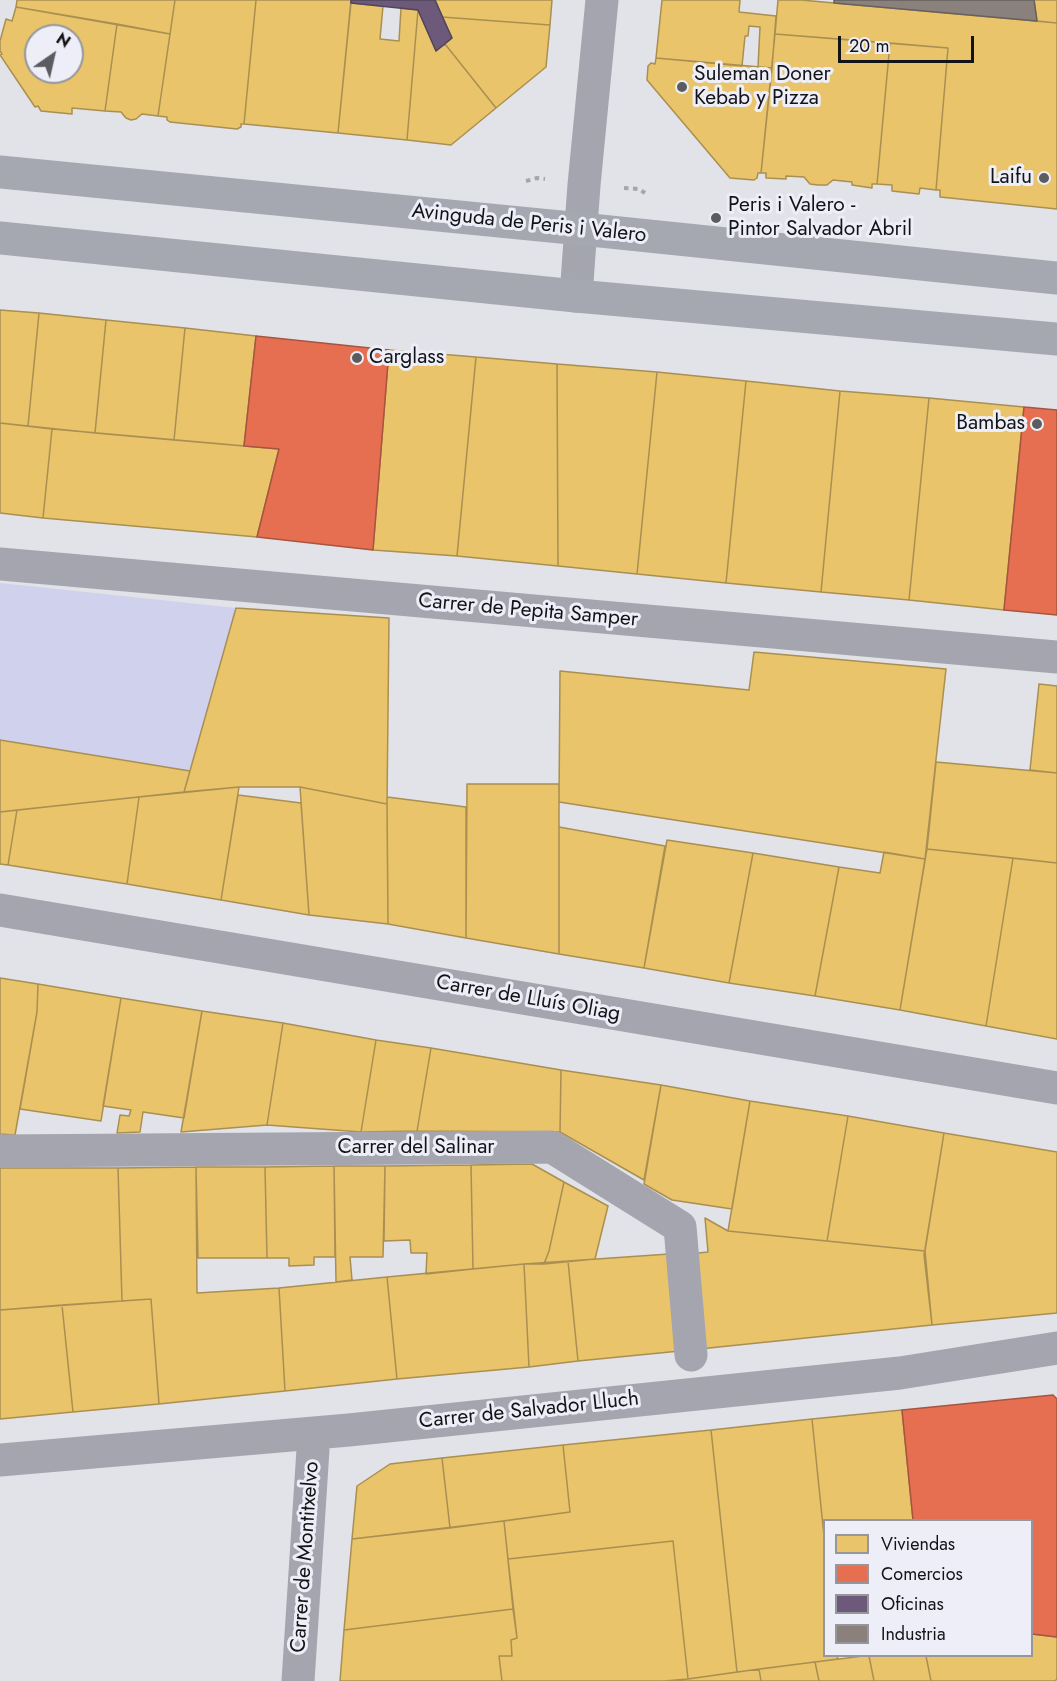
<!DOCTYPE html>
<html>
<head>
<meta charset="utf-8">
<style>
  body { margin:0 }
  #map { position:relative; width:1057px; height:1681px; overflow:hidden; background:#e2e3e8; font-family:Jost,sans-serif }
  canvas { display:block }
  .legend { position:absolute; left:823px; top:1519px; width:210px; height:138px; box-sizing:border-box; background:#edeef7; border:2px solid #96979d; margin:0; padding:8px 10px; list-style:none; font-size:18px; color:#131417 }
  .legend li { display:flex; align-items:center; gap:12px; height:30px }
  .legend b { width:30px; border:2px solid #96979d }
  .north { position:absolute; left:24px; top:24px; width:60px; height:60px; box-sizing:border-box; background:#edeef7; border:2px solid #96979d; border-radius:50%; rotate:34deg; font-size:16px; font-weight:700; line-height:24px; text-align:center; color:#131417 }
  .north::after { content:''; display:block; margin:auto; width:21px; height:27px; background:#5b5c60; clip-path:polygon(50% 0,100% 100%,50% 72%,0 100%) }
  .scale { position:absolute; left:838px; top:36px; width:136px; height:27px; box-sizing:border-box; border:3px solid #131417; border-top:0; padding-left:8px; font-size:18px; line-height:21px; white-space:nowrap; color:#131417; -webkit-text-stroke:4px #edeef7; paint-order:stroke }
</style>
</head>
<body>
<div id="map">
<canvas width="1057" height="1681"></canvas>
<ul class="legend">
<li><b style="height:16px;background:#e9c46a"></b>Viviendas</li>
<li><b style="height:16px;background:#e76f51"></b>Comercios</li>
<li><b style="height:16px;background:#6d597a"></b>Oficinas</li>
<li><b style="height:16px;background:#8a817c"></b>Industria</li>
</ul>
<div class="north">N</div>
<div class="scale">20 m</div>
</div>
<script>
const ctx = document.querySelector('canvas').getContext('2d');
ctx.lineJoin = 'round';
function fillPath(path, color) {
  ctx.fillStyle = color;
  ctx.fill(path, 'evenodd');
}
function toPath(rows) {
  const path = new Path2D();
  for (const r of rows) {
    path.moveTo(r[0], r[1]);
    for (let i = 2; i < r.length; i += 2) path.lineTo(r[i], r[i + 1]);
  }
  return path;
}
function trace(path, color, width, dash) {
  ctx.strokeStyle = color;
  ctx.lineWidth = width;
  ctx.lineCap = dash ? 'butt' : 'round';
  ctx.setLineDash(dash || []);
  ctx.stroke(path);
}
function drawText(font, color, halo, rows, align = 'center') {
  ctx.font = font + ' Jost,sans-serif';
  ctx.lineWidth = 6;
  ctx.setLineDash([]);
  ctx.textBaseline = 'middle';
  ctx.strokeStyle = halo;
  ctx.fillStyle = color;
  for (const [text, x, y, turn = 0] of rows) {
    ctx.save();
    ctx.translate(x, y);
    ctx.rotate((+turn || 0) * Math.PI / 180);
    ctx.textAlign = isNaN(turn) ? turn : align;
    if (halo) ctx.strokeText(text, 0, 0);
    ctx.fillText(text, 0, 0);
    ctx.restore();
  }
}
const green = toPath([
  [0,583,236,608,190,771,0,740]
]);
const homes = toPath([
  [17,0,175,0,170,34,16,7,17,0],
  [175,0,256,0,244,124,241,124,241,127,237,129,170,122,167,120,167,117,158,116,175,0],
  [256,0,351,0,338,133,244,124,256,0],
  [435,0,552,0,550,25,442,17,435,0],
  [662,0,740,0,739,12,776,16,772,68,758,67,760,27,749,26,748,36,745,36,742,66,656,58,662,0],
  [778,0,801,0,1057,23,1057,209,940,197,940,190,936,190,948,48,775,34,778,0],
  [1034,0,1057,0,1057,23,1037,21,1034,0],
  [351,3,383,6,380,39,399,41,401,8,418,10,407,140,338,133,351,3],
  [16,7,117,24,105,111,72,108,72,114,41,111,38,106,35,107,0,55,2,54,0,51,0,41,6,19,12,21,16,7],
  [36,36,72,36,72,72,36,72,36,36],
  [418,10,436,51,445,44,496,108,451,145,407,140,418,10],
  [442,17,550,25,546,67,496,108,445,44,452,38,442,17],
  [117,24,170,34,158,116,142,114,136,119,131,120,126,118,121,112,105,111,117,24],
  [775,34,890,43,877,184,872,184,872,188,852,185,852,182,833,180,827,185,818,185,810,184,804,177,786,176,786,179,766,178,766,173,761,173,775,34],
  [890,43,948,48,936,190,920,188,919,194,892,191,892,185,877,184,890,43],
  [656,58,772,68,761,173,758,173,757,178,754,180,730,178,647,80,648,66,651,63,655,64,656,58],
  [0,310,39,313,28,426,0,423,0,310],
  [39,313,106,320,95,433,28,426,39,313],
  [106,320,185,328,174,440,95,433,106,320],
  [185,328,256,336,244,446,174,440,185,328],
  [389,350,476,357,457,556,373,550,389,350],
  [476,357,557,364,558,566,457,556,476,357],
  [557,364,657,372,637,574,558,566,557,364],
  [657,372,746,381,726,583,637,574,657,372],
  [746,381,840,391,821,592,726,583,746,381],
  [840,391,929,398,909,600,821,592,840,391],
  [929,398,1024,407,1004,610,909,600,929,398],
  [0,423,52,429,43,518,0,513,0,423],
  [52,429,279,449,257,537,43,518,52,429],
  [236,608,389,618,387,804,300,787,239,787,184,792,236,608],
  [754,652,946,669,925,859,559,802,560,671,749,690,754,652],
  [1039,684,1057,686,1057,773,1030,770,1039,684],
  [0,740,190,771,184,792,0,812,0,740],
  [936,762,1057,773,1057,863,927,849,936,762],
  [467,784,559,784,559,954,466,938,467,784],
  [239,787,221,900,127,884,139,797,239,787],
  [300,787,387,804,388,924,309,915,300,787],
  [238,795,301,803,309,915,221,900,238,795],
  [139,797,127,884,8,865,17,810,139,797],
  [387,797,466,807,466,938,388,924,387,797],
  [17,810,8,865,0,864,0,812,17,810],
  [559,827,665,846,644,968,559,954,559,827],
  [667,840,753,853,729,983,644,968,667,840],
  [927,849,1013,858,986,1026,900,1010,927,849],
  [884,852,925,859,900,1010,815,996,839,867,880,873,884,852],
  [753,853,839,867,815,996,729,983,753,853],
  [1013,858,1057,863,1057,1039,986,1026,1013,858],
  [0,978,38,984,37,1012,15,1135,0,1134,0,978],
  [38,984,121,998,101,1121,20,1109,37,1012,38,984],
  [121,998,202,1011,184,1118,143,1112,140,1132,117,1133,120,1115,129,1116,131,1110,103,1106,121,998],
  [202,1011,283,1023,267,1125,181,1132,202,1011],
  [283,1023,376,1040,361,1132,267,1125,283,1023],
  [376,1040,431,1048,417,1131,361,1132,376,1040],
  [431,1048,561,1070,560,1132,417,1131,431,1048],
  [561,1070,661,1085,644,1180,560,1132,561,1070],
  [661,1085,750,1101,732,1209,672,1200,644,1184,661,1085],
  [750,1101,848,1116,827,1241,728,1231,750,1101],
  [848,1116,944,1133,925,1251,827,1241,848,1116],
  [944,1133,1057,1152,1057,1313,932,1325,924,1255,944,1133],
  [532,1164,564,1182,549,1251,544,1264,524,1264,473,1269,471,1165,532,1164],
  [471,1165,473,1269,426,1274,427,1253,411,1253,410,1240,384,1241,385,1166,471,1165],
  [334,1166,385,1166,383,1257,350,1257,352,1280,336,1282,334,1166],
  [334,1166,335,1257,314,1257,314,1265,289,1266,289,1258,267,1258,265,1167,334,1166],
  [196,1167,197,1293,279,1288,285,1391,159,1404,151,1299,122,1301,118,1168,196,1167],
  [196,1167,265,1167,267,1258,198,1258,196,1167],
  [0,1168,118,1168,122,1301,0,1310,0,1168],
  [564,1182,608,1206,595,1259,544,1264,549,1251,564,1182],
  [705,1218,728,1231,925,1251,932,1325,680,1351,670,1256,708,1252,705,1218],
  [669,1254,680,1351,578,1361,568,1261,669,1254],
  [568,1261,578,1361,529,1367,524,1264,568,1261],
  [524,1264,529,1367,397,1379,387,1277,524,1264],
  [387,1277,397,1379,285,1391,279,1288,387,1277],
  [151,1299,159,1404,73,1412,62,1305,151,1299],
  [62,1305,73,1412,0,1419,0,1310,62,1305],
  [902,1410,913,1520,824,1520,824,1536,812,1419,902,1410],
  [812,1419,824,1536,824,1656,837,1656,838,1659,737,1672,711,1430,812,1419],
  [711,1430,737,1672,688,1679,673,1541,508,1559,504,1521,570,1512,563,1445,711,1430],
  [563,1445,570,1512,450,1528,442,1458,563,1445],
  [442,1458,450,1528,352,1539,357,1486,390,1464,442,1458],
  [504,1521,513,1609,344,1630,352,1539,504,1521],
  [673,1541,688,1679,664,1681,502,1681,499,1656,512,1656,511,1640,517,1638,508,1559,673,1541],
  [513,1609,517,1638,511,1640,512,1656,499,1656,502,1681,340,1681,344,1630,513,1609],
  [1032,1634,1057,1637,1057,1679,1055,1681,931,1681,926,1656,1032,1656,1032,1634],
  [863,1656,869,1656,874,1681,819,1681,815,1662,863,1656],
  [869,1656,926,1656,931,1681,874,1681,869,1656],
  [815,1662,819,1681,761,1681,759,1669,815,1662],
  [759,1669,761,1681,664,1681,688,1679,759,1669]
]);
const shops = toPath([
  [256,336,389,350,373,550,257,537,279,449,244,446,256,336],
  [1024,407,1057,410,1057,615,1004,610,1024,407],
  [1053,1395,1057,1399,1057,1637,1032,1634,1032,1520,913,1520,902,1410,1053,1395]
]);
const offices = toPath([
  [351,0,435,0,452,38,436,51,418,10,351,3,351,0]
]);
const industry = toPath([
  [834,0,1034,0,1037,21,834,3,834,0]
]);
const path = toPath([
  [526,181,537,178,545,179],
  [624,188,639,189,645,193]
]);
const minor = toPath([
  [576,296,584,185,602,0],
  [0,564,1057,657],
  [0,910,1057,1088],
  [0,1151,552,1147,680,1227,691,1355],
  [0,1460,349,1430,900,1373,1057,1348],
  [298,1681,314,1434]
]);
const major = toPath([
  [0,172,581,229,1057,278],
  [0,238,576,296,1057,339]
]);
const markers = [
  [682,87,6,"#5b5c60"],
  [1044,178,6,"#5b5c60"],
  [716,218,6,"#5b5c60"],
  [357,358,6,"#5b5c60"],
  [1037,424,6,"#5b5c60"]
];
const poiNames = [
  ["Suleman Doner",694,75],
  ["Kebab y Pizza",694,99],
  ["Laifu",1032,178,"right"],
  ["Peris i Valero -",728,206],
  ["Pintor Salvador Abril",728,230],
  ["Carglass",369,358],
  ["Bambas",1025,424,"right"]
];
const streetNames = [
  ["Avinguda de Peris i Valero",529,224,6],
  ["Carrer de Pepita Samper",528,611,5],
  ["Carrer de Lluís Oliag",528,999,10],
  ["Carrer del Salinar",416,1148],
  ["Carrer de Salvador Lluch",529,1411,-6],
  ["Carrer de Montitxelvo",306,1557,-86]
];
fillPath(green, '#cfd1ed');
fillPath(homes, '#e9c46a');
trace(homes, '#a98f51', 1.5);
fillPath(shops, '#e76f51');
trace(shops, '#a75440', 1.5);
fillPath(offices, '#6d597a');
trace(offices, '#52445c', 1.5);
fillPath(industry, '#8a817c');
trace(industry, '#66605e', 1.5);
trace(path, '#a5a6ac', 4, [4.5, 4.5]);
trace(minor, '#a4a5ae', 33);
trace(major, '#a6a8b1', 33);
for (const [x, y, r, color] of markers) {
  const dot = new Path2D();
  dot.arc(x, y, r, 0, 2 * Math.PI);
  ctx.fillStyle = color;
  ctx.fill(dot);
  trace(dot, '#edeef7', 2);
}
drawText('21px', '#131417', '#edeef7', poiNames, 'left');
drawText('21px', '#131417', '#edeef7', streetNames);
</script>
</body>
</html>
